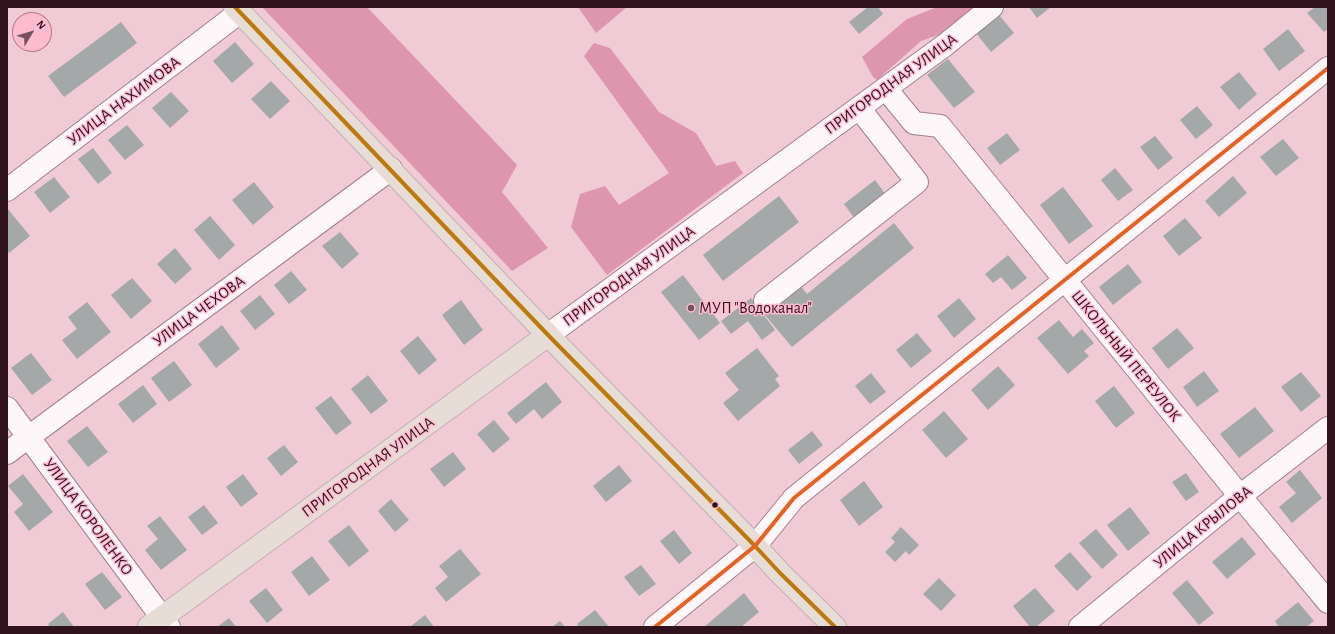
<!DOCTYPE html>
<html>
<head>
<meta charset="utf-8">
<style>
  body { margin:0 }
  #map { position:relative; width:1335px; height:634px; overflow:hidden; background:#f0cad5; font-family:"Alegreya Sans",sans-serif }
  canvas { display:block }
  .frame { position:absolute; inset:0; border:8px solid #31131e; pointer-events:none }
  .north { position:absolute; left:12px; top:12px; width:40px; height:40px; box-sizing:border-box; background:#ffbbcf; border:1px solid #ad7888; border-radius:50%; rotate:52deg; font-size:11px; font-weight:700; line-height:16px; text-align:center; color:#31131e }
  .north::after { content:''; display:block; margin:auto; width:14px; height:18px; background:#74535e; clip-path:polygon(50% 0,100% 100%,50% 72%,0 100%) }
</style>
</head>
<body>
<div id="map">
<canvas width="1335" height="634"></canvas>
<div class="frame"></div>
<div class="north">N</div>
</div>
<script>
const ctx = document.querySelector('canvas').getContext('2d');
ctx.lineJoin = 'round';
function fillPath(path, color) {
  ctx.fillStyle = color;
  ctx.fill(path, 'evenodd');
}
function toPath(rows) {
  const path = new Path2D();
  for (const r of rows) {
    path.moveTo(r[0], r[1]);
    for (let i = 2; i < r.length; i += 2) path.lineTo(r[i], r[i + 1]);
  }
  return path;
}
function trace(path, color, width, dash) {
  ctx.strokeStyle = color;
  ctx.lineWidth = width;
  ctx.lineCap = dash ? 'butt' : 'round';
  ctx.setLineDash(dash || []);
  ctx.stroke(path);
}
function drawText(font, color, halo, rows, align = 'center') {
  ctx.font = font + ' "Alegreya Sans",sans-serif';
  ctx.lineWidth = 3;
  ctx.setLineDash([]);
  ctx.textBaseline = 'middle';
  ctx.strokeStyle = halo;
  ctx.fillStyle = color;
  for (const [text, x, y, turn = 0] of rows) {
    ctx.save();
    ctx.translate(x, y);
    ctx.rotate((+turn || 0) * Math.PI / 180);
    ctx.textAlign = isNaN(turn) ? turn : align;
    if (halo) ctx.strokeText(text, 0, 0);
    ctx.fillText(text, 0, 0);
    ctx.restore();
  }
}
const forest = toPath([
  [262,7,367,7,517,165,502,192,548,248,512,271],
  [578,7,627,7,596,33],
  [937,7,976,7,944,33,921,41,877,80,873,77,862,57,907,19],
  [594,43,610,48,659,112,696,133,716,166,735,161,743,173,607,275,571,227,580,194,605,186,619,205,669,173,584,56]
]);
const building = toPath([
  [868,7,878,7,883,14,859,34,849,22],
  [1029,7,1051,7,1037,18],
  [1315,7,1328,7,1328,29,1324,32,1307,13],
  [999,15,1014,33,991,52,976,33],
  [121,22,137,43,64,97,48,76],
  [1288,29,1305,51,1279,71,1263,49],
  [235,42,254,64,232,83,213,61],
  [948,59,975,92,954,108,927,75],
  [1239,72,1257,94,1239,110,1220,87],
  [271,81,290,101,270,119,251,99],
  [171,92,189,111,170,128,152,108],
  [1197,106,1213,125,1196,139,1180,120],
  [127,125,144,145,125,160,108,140],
  [1007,133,1020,150,1000,165,987,148],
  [1155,136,1173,158,1158,170,1140,147],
  [1283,139,1299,158,1276,176,1260,157],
  [93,148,112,173,98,184,78,159],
  [1115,168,1133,190,1118,201,1101,180],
  [1233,176,1247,193,1219,217,1205,201],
  [54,177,70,197,50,213,34,192],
  [875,180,886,195,855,219,844,204],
  [254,182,274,207,253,225,232,200],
  [1063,187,1093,226,1069,244,1040,205],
  [779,196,799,222,723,281,703,255],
  [7,208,30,236,9,253,7,250],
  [210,216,235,245,219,260,194,230],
  [1185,218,1202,238,1179,256,1163,236],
  [894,223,914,248,792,347,764,314,800,285,807,294],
  [340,232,359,254,342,269,322,246],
  [175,248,192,269,175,284,157,264],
  [1008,255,1027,278,1012,290,1001,277,993,283,985,274],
  [1128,264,1142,282,1113,305,1099,287],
  [291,271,307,290,289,304,274,285],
  [683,275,720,323,699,340,661,292],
  [132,278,152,301,131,319,111,295],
  [260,295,275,314,255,330,240,311],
  [751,298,775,330,762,340,748,321,731,334,721,321],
  [959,298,976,319,954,338,937,316],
  [461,300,483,330,464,345,442,315],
  [87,302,111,332,77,359,62,340,77,329,68,317],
  [1059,320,1073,337,1082,329,1094,343,1084,351,1089,356,1068,374,1037,338],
  [222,325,240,349,216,368,198,344],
  [1177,328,1194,348,1168,369,1152,348],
  [917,333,932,351,911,368,896,350],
  [418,336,437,360,419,375,400,351],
  [757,348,779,376,775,379,780,386,738,421,723,403,739,390,725,373],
  [31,353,52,380,32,395,11,368],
  [174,361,192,385,169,402,151,378],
  [998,366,1015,385,988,410,971,390],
  [1204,371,1219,391,1197,407,1183,387],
  [1301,372,1321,396,1301,412,1281,387],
  [871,373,886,392,870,404,855,386],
  [368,375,388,401,371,414,351,389],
  [546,382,562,402,542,419,534,409,516,424,507,413],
  [143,385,157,404,133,423,118,404],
  [1114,386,1135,413,1116,428,1095,401],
  [331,396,352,423,336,435,315,408],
  [1255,407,1274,431,1239,458,1220,434],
  [944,411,968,439,946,458,922,430],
  [494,420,510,439,493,453,477,434],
  [87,426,108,452,88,467,67,441],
  [812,431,823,445,799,464,788,450],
  [284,445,298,462,281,476,267,458],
  [453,452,466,469,444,487,430,469],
  [619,465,632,481,606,502,593,486],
  [1300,470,1322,498,1292,523,1279,507,1296,493,1286,482],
  [1186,473,1199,492,1186,501,1172,482],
  [23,474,53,512,29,531,14,512,23,504,8,486],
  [243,474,258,494,241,507,226,487],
  [864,481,883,507,859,526,840,500],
  [391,499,409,520,395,532,378,511],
  [204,505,218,523,202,535,188,517],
  [1130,507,1150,533,1128,551,1107,525],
  [160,516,187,550,161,570,145,550,158,539,147,526],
  [349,525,369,551,349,567,328,541],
  [901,527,919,545,909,555,906,551,895,562,885,552,895,542,891,538],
  [1096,529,1118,555,1102,569,1079,543],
  [674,530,692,553,679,564,660,541],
  [1242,537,1256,554,1227,579,1212,562],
  [460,549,481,574,446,602,435,588,448,577,439,566],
  [1070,552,1092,577,1077,591,1054,566],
  [312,556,330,580,309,596,291,572],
  [641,565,656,584,639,596,624,577],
  [102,572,122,597,105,610,85,584],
  [939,578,956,595,941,611,923,594],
  [1187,580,1214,613,1199,625,1172,593],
  [266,588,283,610,267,623,249,601],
  [1035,588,1055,611,1036,627,1030,627,1013,606],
  [744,593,759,612,741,627,704,627],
  [1298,602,1314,621,1306,627,1279,627,1275,621],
  [595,610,609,627,579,627,577,624],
  [63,612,74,627,50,627,48,624],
  [425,615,434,627,410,627],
  [229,618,236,627,217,627],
  [560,621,565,627,552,627]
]);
const minor = toPath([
  [886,89,914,123,940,126,1240,496,1328,602],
  [7,190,240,12],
  [765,301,917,182,859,108],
  [548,335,945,45,992,7],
  [7,408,169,627],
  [7,453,391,169],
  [655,627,755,546,794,498,1328,68],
  [1080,627,1240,496,1328,428]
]);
const major = toPath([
  [235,7,548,335,755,546,780,573,835,627],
  [149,627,548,335]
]);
const bus1 = toPath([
  [235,7,548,335,755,546,780,573,835,627]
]);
const bus2 = toPath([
  [655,627,755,546,794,498,1328,68]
]);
const markers = [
  [691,308,4,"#74535e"],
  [715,505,3.5,"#31131e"]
];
const streetNames = [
  ["ПРИГОРОДНАЯ УЛИЦА",891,84,-36],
  ["УЛИЦА НАХИМОВА",124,101,-37],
  ["ПРИГОРОДНАЯ УЛИЦА",629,276,-36],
  ["УЛИЦА ЧЕХОВА",199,311,-36],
  ["ШКОЛЬНЫЙ ПЕРЕУЛОК",1126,356,51],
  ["ПРИГОРОДНАЯ УЛИЦА",368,467,-36],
  ["УЛИЦА КОРОЛЕНКО",88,517,54],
  ["УЛИЦА КРЫЛОВА",1203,527,-39]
];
const poiNames = [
  ["МУП \"Водоканал\"",699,308]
];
fillPath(forest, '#de96ae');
fillPath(building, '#a4a8a9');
trace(minor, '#a0818b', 24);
trace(major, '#c4b0b6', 24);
trace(minor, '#fdf7f9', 22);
trace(major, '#e8dcd7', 22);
trace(bus1, '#bc7a09', 4);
trace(bus2, '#e86122', 4);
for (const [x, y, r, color] of markers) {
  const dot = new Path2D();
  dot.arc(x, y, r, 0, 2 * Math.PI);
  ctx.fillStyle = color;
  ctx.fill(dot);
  trace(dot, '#ffbbcf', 1.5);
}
drawText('16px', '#31131e', '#ffbbcf', streetNames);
drawText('16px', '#31131e', '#ffbbcf', poiNames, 'left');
</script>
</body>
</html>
